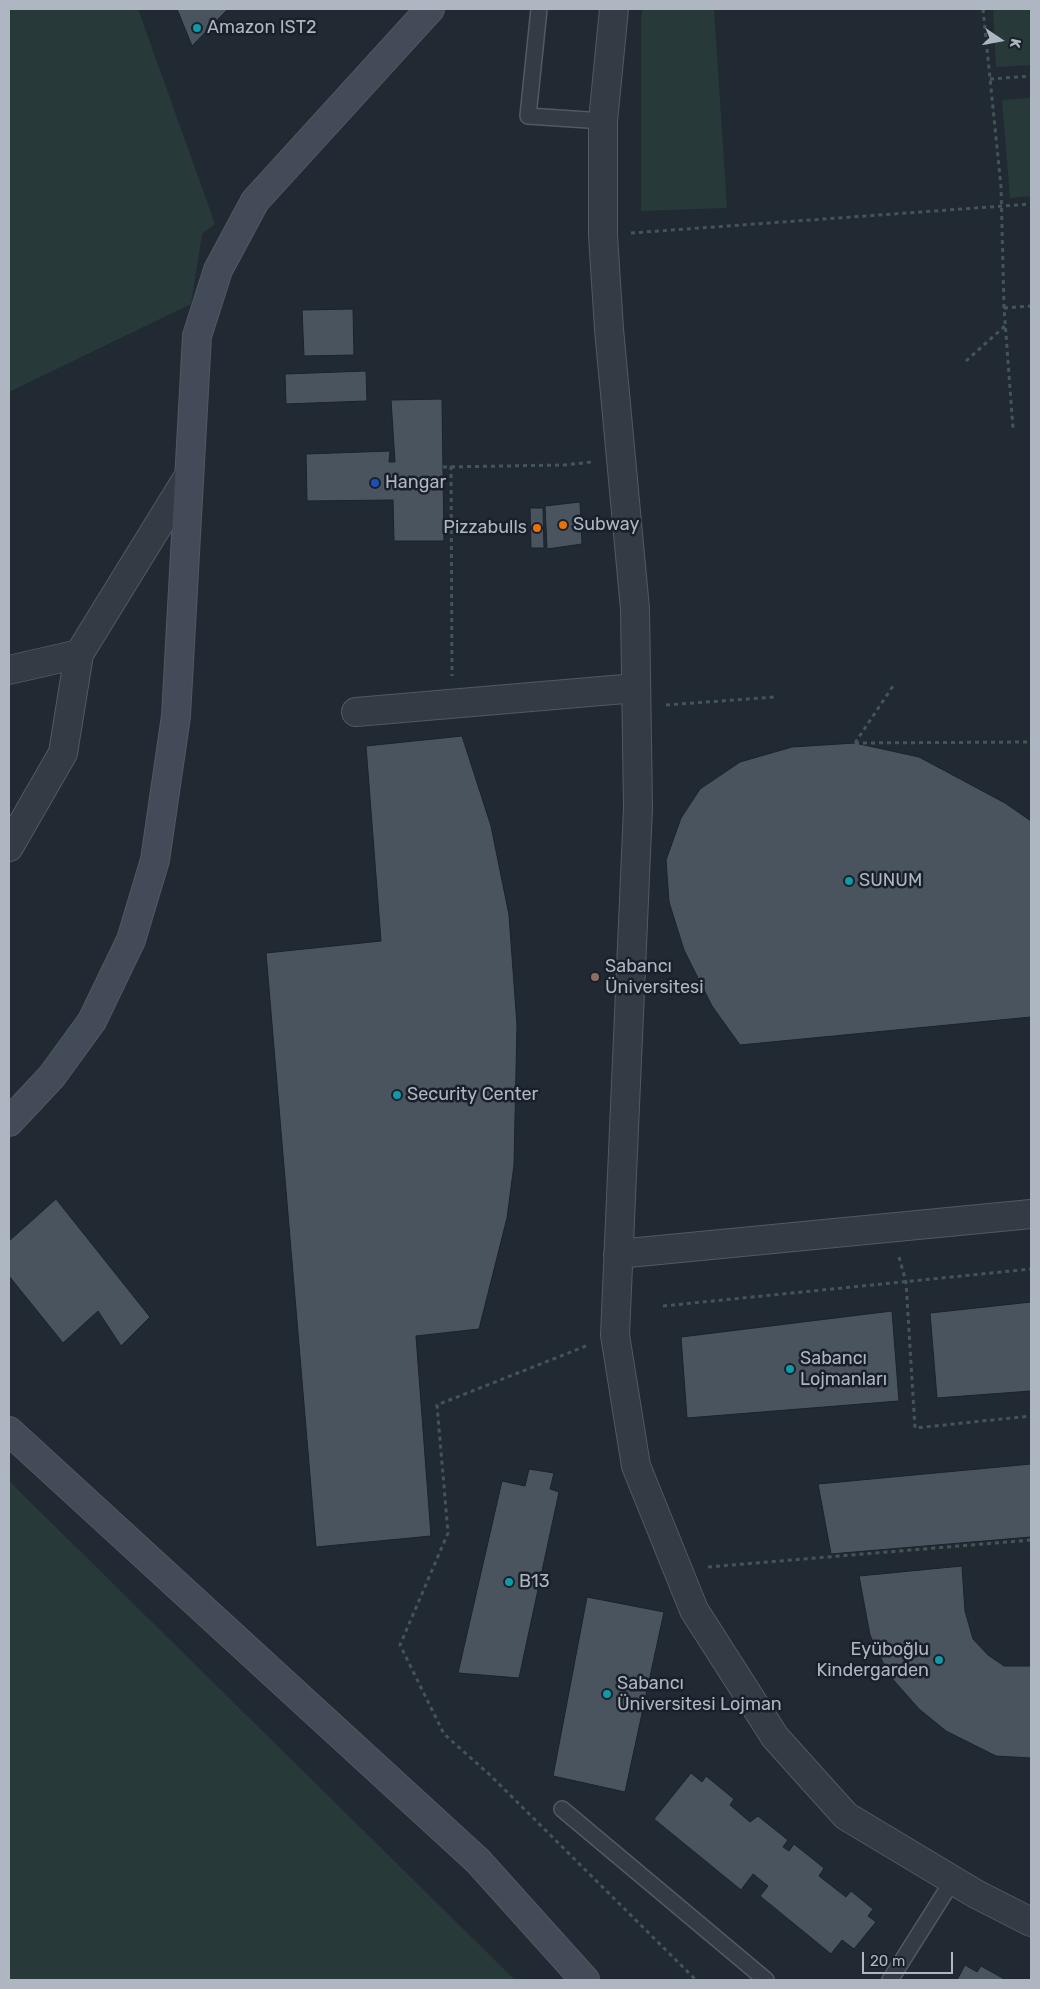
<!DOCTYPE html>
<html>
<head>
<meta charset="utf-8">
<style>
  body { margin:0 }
  #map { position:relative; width:1040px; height:1989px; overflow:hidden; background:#212a33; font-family:Rubik,sans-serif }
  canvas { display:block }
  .frame { position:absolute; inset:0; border:10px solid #aeb6c1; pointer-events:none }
  .north { position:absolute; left:975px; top:15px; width:50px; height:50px; -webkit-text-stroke:4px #192029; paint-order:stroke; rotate:102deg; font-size:14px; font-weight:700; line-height:20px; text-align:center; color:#aeb6c1 }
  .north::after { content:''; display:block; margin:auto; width:18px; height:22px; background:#aeb6c1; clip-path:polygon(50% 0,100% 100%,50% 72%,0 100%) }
  .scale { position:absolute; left:862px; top:1952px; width:91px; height:22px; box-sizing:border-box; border:2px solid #aeb6c1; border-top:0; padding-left:6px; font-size:15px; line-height:18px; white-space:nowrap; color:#aeb6c1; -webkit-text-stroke:4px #192029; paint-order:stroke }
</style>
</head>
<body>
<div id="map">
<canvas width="1040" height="1989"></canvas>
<div class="frame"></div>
<div class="north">K</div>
<div class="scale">20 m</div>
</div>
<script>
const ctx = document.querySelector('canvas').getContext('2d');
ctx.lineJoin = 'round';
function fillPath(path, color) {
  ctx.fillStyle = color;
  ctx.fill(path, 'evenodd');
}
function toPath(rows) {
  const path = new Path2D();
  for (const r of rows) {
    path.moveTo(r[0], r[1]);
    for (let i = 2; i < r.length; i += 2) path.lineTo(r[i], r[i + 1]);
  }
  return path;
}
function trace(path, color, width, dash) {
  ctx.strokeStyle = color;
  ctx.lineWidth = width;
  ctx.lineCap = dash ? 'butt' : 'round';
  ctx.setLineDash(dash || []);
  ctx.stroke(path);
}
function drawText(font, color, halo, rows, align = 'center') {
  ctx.font = font + ' Rubik,sans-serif';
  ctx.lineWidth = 5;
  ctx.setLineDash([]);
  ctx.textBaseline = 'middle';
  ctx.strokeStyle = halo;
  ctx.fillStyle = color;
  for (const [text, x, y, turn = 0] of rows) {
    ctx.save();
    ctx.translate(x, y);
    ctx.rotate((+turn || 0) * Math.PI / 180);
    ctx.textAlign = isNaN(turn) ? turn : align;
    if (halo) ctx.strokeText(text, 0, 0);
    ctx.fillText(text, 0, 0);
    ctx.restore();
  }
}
const green = toPath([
  [9,9,138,9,215,224,202,234,191,304,9,392],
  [643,9,714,9,727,208,641,211,641,17],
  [993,9,1031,9,1031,65,996,67],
  [1031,98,1031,196,1010,198,1002,100],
  [9,1481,515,1980,9,1980]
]);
const building = toPath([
  [177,9,228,9,192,46,177,9],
  [353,309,354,355,304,356,302,310,353,309],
  [366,371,367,401,286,404,285,374,366,371],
  [442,399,444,541,394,541,393,500,307,501,306,454,390,451,389,462,395,462,391,400,442,399],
  [580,502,582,544,547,549,545,506,580,502],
  [530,508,543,508,544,548,531,548,530,508],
  [462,736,491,826,509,915,517,1025,514,1165,507,1218,479,1329,416,1336,431,1536,316,1547,266,953,381,941,366,746,462,736],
  [855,743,919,757,1005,803,1031,821,1031,1017,740,1045,712,1006,684,950,669,902,666,860,681,818,700,789,740,762,792,747,855,743],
  [56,1199,150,1317,121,1346,98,1311,63,1343,9,1276,9,1241,56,1199],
  [1031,1302,1031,1391,937,1398,930,1313,1031,1302],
  [892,1311,899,1401,687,1418,681,1337,892,1311],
  [1031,1464,1031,1537,831,1554,818,1484,1031,1464],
  [529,1469,554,1473,550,1489,559,1492,519,1678,458,1673,502,1481,525,1486,529,1469],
  [962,1566,965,1611,973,1639,988,1655,1004,1666,1031,1666,1031,1758,996,1756,946,1731,919,1709,889,1675,870,1635,859,1576,962,1566],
  [587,1597,664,1612,625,1792,553,1776,587,1597],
  [691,1773,702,1782,706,1776,734,1799,730,1805,750,1822,758,1816,788,1840,783,1847,789,1851,794,1844,824,1868,819,1876,846,1897,851,1891,873,1909,868,1916,876,1922,854,1949,842,1940,831,1954,760,1896,768,1886,753,1874,741,1890,654,1819,691,1773],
  [965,1965,977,1972,981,1966,1006,1980,957,1980,965,1965]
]);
const path = toPath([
  [983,9,1001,187,1004,308,1013,428],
  [990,79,1031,76],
  [631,233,1031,204],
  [1004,308,1031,306],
  [966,361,1006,325],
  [451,466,452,676],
  [443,467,564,465,592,462],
  [666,705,775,697],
  [855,743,1031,742],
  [855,743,893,686],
  [899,1257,906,1282,915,1428,1031,1416],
  [663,1306,1031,1269],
  [586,1346,437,1405,448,1533,400,1645,444,1734,491,1776,696,1980],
  [708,1567,1031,1540]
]);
const lane = toPath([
  [539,9,528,116,603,121],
  [562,1809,766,1980],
  [890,1980,953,1880]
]);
const street = toPath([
  [614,9,603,121,603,235,609,329,635,609,638,808,615,1335,636,1466,694,1610,775,1737,846,1816,976,1894,1031,1922],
  [9,670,79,654],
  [356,712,636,688],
  [9,847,63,753,79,654,188,477],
  [618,1254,1031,1214]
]);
const secondary = toPath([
  [9,1122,52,1076,92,1021,131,940,155,860,176,716,197,336,218,270,255,201,430,9],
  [9,1431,478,1861,585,1980]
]);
const markers = [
  [197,28,5,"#0f9aa8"],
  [375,483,5,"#1a4fb4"],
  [563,525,5,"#e8710a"],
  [537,528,5,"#e8710a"],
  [849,881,5,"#0f9aa8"],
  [595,977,5,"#8d6e63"],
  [397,1095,5,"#0f9aa8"],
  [790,1369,5,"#0f9aa8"],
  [509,1582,5,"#0f9aa8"],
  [939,1660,5,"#0f9aa8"],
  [607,1694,5,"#0f9aa8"]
];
const poiNames = [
  ["Amazon IST2",207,28],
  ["Hangar",385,483],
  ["Subway",573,525],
  ["Pizzabulls",527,528,"right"],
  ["SUNUM",859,881],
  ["Sabancı",605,967],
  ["Üniversitesi",605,988],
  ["Security Center",407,1095],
  ["Sabancı",800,1359],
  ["Lojmanları",800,1380],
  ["B13",519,1582],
  ["Eyüboğlu",929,1650,"right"],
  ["Kindergarden",929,1671,"right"],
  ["Sabancı",617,1684],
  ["Üniversitesi Lojman",617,1705]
];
fillPath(green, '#273938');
fillPath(building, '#49545f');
trace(building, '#1b222b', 1);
trace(lane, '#515962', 18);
trace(street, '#515962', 30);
trace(secondary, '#515962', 30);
trace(path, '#445556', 3, [4, 4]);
trace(lane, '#343b44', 15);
trace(street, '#343b44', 28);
trace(secondary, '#424b57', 28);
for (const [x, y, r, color] of markers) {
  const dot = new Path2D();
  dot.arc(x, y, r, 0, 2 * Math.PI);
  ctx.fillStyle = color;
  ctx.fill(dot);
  trace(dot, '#192029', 2);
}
drawText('18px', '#aeb6c1', '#192029', poiNames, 'left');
</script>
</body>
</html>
